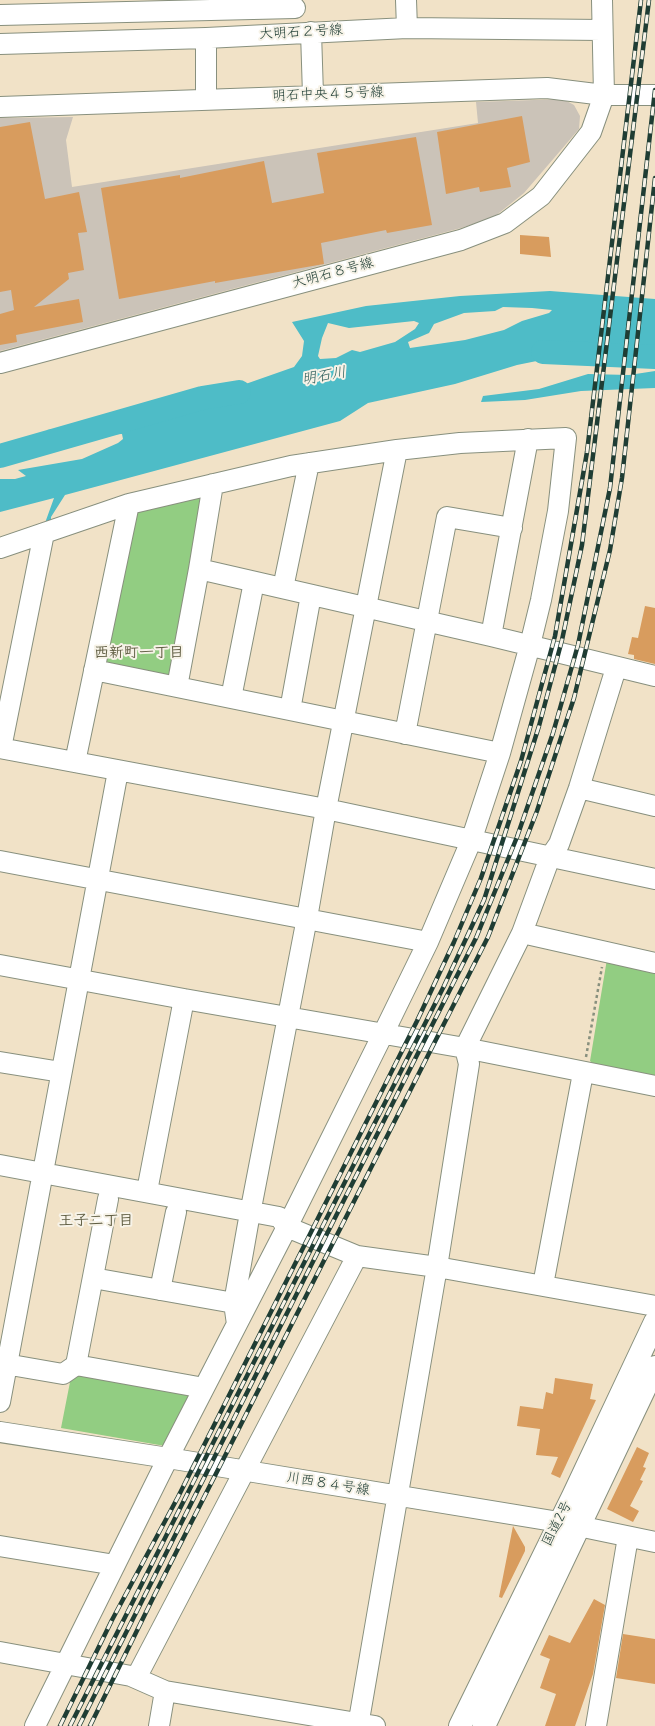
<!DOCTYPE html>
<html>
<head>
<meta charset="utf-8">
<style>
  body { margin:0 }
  canvas { display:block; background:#f1e2c7 }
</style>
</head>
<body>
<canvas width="655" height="1726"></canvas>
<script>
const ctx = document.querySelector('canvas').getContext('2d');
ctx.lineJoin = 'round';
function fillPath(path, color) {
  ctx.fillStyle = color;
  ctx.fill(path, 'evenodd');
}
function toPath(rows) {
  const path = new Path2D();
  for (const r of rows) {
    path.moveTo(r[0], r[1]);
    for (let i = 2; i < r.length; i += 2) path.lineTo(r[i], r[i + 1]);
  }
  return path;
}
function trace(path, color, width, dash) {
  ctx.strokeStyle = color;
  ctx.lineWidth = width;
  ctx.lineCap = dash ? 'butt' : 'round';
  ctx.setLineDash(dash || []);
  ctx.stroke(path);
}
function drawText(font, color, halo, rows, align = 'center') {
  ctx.font = font + ' Mynerve,"Klee One",sans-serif';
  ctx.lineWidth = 4;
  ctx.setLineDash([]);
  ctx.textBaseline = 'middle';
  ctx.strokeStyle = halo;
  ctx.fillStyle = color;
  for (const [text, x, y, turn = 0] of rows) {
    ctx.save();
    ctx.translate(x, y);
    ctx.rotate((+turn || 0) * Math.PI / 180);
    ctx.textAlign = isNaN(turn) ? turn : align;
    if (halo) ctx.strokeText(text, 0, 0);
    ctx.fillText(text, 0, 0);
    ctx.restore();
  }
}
const industrial = toPath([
  [563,99,574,105,580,116,579,129,524,193,494,217,461,228,0,351,0,118,73,117,66,140,72,187,478,123,476,102]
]);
const green = toPath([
  [202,495,172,673,164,679,105,665,133,510],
  [607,959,655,970,655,1077,596,1066,590,1061],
  [78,1373,191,1393,165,1446,61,1428,71,1377]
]);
const water = toPath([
  [550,291,655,299,655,364,644,358,581,352,517,365,455,384,368,403,340,421,65,495,51,517,51,521,45,523,54,498,0,512,0,479,15,479,26,476,18,470,82,459,118,443,123,439,122,434,76,436,48,432,47,430,113,420,131,420,159,399,170,401,180,407,294,367,302,356,304,341,292,322,366,306,460,296],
  [503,307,532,308,552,310,549,313,522,321,504,330,465,340,410,348,408,342,429,333,434,324,464,313,495,311],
  [414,321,419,323,415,329,395,342,360,352,352,350,336,358,320,359,318,356,322,338,328,323,349,328],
  [655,371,655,388,581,391,525,400,481,402,483,396,539,389,588,374,629,375]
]);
const river = toPath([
  [543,352,655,357],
  [0,456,202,398,239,392]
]);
const building = toPath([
  [522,116,530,162,507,168,511,187,480,192,479,187,446,194,437,132],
  [30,122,45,199,79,192,87,232,78,233,84,270,68,273,69,279,34,307,79,299,83,322,16,335,17,342,0,345,0,314,14,310,11,290,0,292,0,127],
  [416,137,432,225,387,233,386,230,321,243,324,264,215,283,215,281,119,299,101,188,180,175,180,178,264,161,272,203,324,193,317,153],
  [520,235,549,237,551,257,520,254],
  [645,606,655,608,655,664,634,659,634,655,628,654,632,637,638,638],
  [555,1378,593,1384,590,1399,596,1400,560,1478,551,1474,558,1457,536,1455,540,1429,517,1426,520,1406,543,1409,546,1392,553,1394],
  [637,1447,649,1453,643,1467,646,1468,640,1480,643,1481,630,1506,639,1511,633,1522,607,1509],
  [513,1526,525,1547,525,1551,502,1598,499,1597],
  [594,1599,605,1605,593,1674,575,1726,545,1726,556,1694,540,1688,550,1659,540,1655,549,1635,570,1643],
  [623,1634,655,1639,655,1684,616,1678]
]);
const path = toPath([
  [586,1057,602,967]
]);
const minor = toPath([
  [406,0,407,28],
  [0,15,295,8],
  [311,32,313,95],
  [206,38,206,99],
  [0,44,206,38,407,28,602,30],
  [0,107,547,88,604,95,655,95],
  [0,363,461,240,505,223,541,196,591,132,604,95,602,0],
  [0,548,129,504,291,466,397,450,460,443,566,438,558,511,541,600,530,645,500,753,471,841,428,942,383,1034,287,1227,168,1458,35,1726],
  [199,569,491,636,655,676],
  [283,588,309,463],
  [491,636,528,439],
  [94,670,500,753],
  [177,687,199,569,213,484],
  [231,698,254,582],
  [290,710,311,595],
  [405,734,447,517,512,528],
  [0,748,326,809,655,879],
  [1,748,44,533],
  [75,762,129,504],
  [579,788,655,806],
  [0,861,428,942],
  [522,933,655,963],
  [0,965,184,999,465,1048,655,1086],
  [0,1062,61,1072],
  [0,1165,279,1217,287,1227,357,1256,437,1267,655,1306],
  [147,1191,184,999],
  [93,1278,234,1303],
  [543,1285,583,1073],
  [160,1290,176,1212],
  [237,1324,234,1303,248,1224,307,918,326,809,397,450],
  [0,1363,63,1374,76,1365,204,1388],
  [76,1365,108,1199],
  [0,1402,118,771],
  [0,1432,168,1458,559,1522,655,1542],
  [0,1546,115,1565],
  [0,1652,131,1676,165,1691,375,1726],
  [136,1678,357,1256],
  [159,1726,165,1691],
  [358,1726,437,1267,469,1064,465,1048,522,933,550,857,559,844,579,788,616,668],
  [596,1726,628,1537]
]);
const highway = toPath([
  [460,1726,573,1496,655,1322],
  [484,1726,655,1367]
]);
const rail = toPath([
  [60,1726,112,1620,178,1497,417,1021,454,942,481,878,521,761,555,636,587,452,641,0],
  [70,1726,444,986,484,900,539,726,562,640,582,545,649,0],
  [79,1726,476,938,517,837,553,733,578,645,610,488,655,90],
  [90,1726,155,1594,488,937,537,811,574,698,610,550,622,478,655,178]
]);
const streetNames = [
  ["大明石２号線",301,33,-3],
  ["明石中央４５号線",328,95,-2],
  ["大明石８号線",333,274,-15],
  ["川西８４号線",328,1485,9],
  ["国道2号",558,1524,-63]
];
const waterNames = [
  ["明石川",324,377,-10]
];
const neighbourhoodNames = [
  ["西新町一丁目",139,654],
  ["王子二丁目",96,1222]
];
fillPath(industrial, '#cbc3b8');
fillPath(green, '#92cd82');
fillPath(water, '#4ebcc7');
trace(river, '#4ebcc7', 24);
fillPath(building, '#d89c5e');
trace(minor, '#88907e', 22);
trace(highway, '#88907e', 24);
trace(path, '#88907e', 2.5, [3, 3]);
trace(minor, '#fff', 20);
trace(highway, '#fff', 22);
trace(rail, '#1f3d34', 4.5);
trace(rail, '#f7f3e8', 3, [9]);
drawText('14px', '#1f3d34', '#f7f3e8', streetNames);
drawText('italic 15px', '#2b5d59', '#f7f3e8', waterNames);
drawText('bold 15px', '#605e43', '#f7f3e8', neighbourhoodNames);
</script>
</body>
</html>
